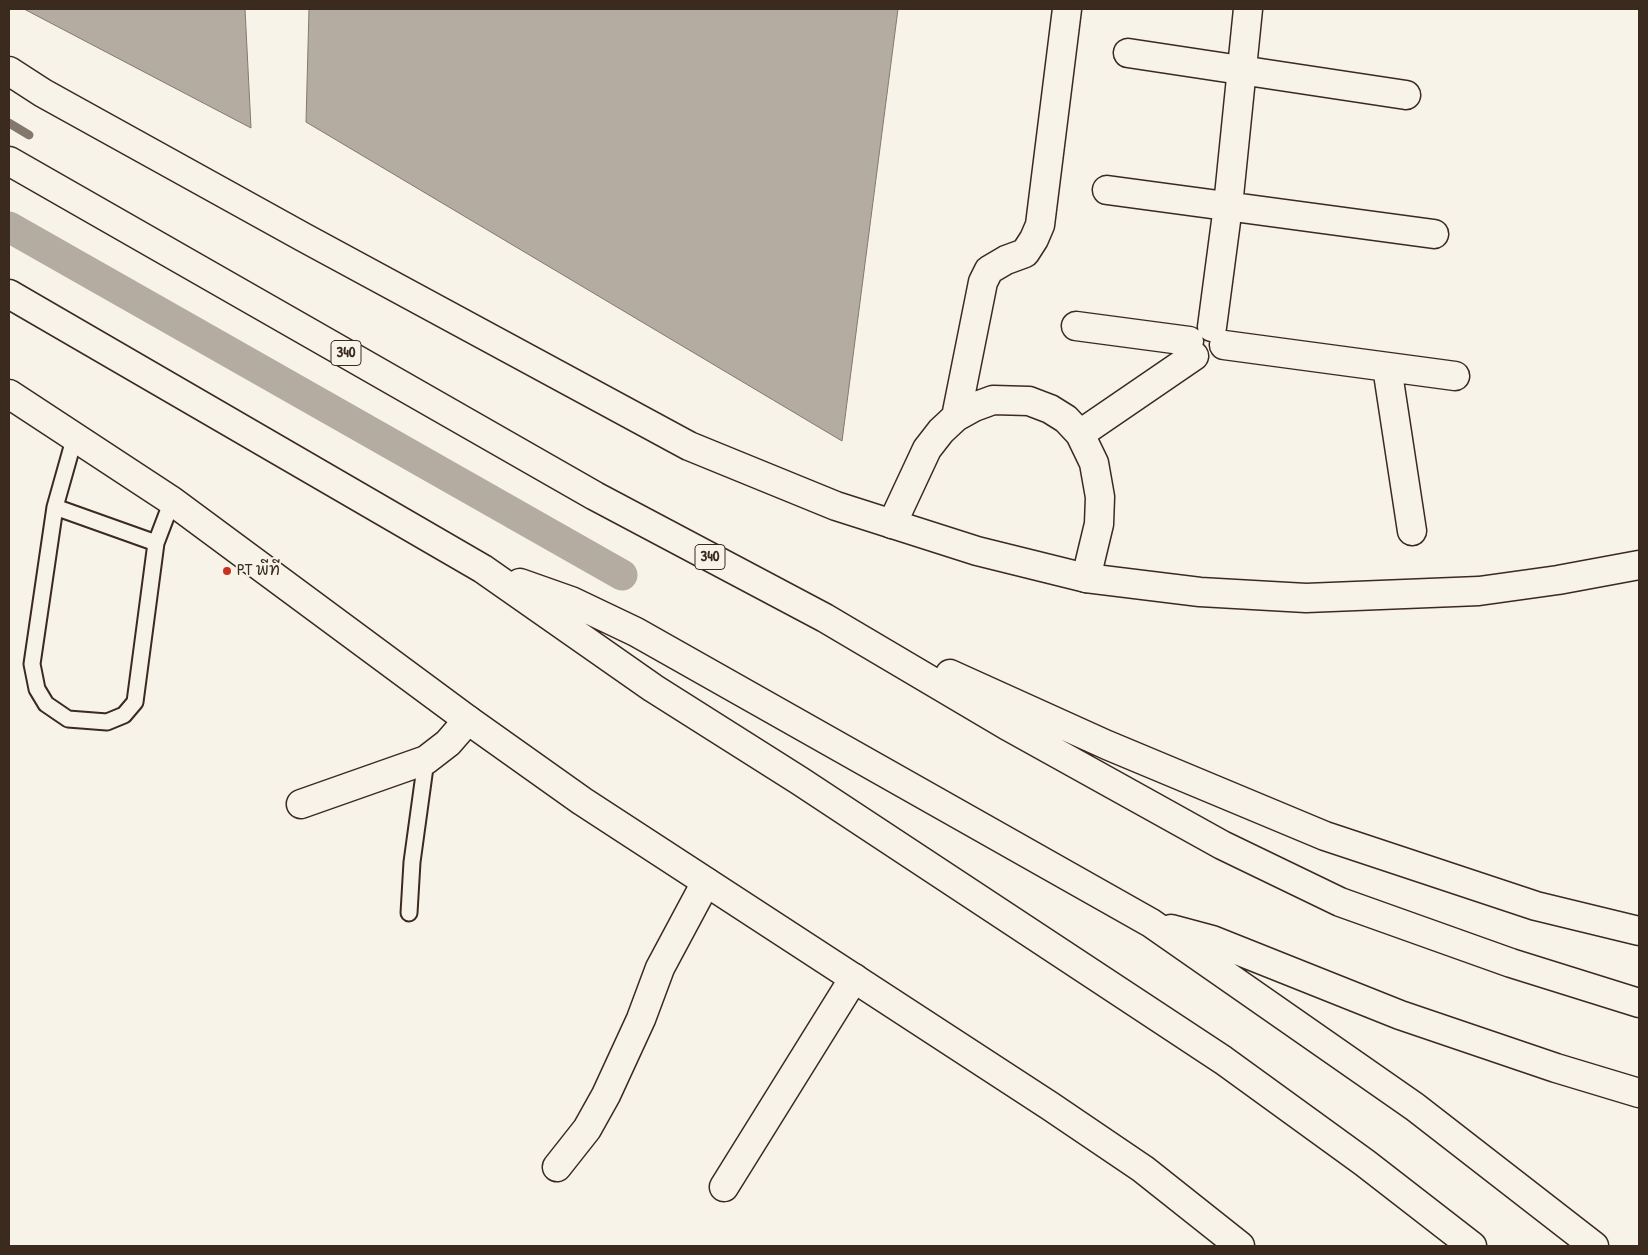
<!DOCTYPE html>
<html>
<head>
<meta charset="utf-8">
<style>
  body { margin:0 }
  #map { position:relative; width:1648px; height:1255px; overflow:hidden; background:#f7f3e8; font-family:"Patrick Hand",sans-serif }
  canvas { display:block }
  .frame { position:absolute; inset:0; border:10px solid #3b2a1e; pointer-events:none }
</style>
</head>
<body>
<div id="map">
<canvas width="1648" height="1255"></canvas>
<div class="frame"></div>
</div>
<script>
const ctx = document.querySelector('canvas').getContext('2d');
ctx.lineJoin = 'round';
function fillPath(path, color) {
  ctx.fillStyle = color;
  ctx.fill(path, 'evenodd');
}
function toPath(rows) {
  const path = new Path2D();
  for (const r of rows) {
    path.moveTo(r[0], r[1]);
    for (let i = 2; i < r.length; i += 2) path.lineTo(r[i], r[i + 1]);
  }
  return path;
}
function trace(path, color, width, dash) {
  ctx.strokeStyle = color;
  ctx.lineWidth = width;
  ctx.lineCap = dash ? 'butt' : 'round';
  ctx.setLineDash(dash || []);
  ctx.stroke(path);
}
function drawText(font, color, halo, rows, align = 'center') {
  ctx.font = font + ' "Patrick Hand","Playpen Sans Thai",sans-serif';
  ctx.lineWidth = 4;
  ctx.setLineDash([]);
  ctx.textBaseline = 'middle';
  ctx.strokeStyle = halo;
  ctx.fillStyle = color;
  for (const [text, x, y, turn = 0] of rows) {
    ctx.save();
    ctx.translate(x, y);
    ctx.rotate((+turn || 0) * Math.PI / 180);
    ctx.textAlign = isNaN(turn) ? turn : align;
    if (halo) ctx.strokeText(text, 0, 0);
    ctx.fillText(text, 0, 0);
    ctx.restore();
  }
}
const water = toPath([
  [24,9,245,9,251,128,24,9],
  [309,9,898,9,842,441,306,122,309,9]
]);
const stream = toPath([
  [9,123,29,135]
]);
const canal = toPath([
  [9,227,622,575]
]);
const service = toPath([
  [75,436,55,507,32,664,37,689,46,704,68,719,107,722,124,715,135,702,156,543,172,501],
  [55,507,156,543],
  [409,913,412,862,426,760]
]);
const minor = toPath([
  [1128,53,1406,95],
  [1107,190,1434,234],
  [1076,326,1189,341],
  [1212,327,1228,206,1248,9],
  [1224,345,1455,376],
  [1387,367,1412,531],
  [956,417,983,282,989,270,1006,260,1025,253,1034,239,1040,225,1067,9],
  [1080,434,1194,356],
  [892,524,927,449,941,431,956,417,974,407,993,400,1029,401,1050,409,1066,419,1080,434,1094,463,1100,497,1099,524,1086,578],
  [301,804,426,760,448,743,468,720],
  [557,1167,587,1129,606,1095,641,1019,660,968,706,882],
  [724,1187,854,978]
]);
const secondary = toPath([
  [9,71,43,93,303,237,689,446,836,506,977,551,1086,578,1200,592,1306,598,1479,591,1558,580,1639,565],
  [9,394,172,501,468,720,582,801,1050,1106,1143,1169,1240,1246]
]);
const trunk = toPath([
  [9,161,595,496,825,618,1006,725,1222,845,1340,902,1511,963,1639,1003],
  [9,294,483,569,653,688,800,781,1223,1060,1365,1163,1472,1246],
  [520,583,571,601,636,632,1151,923,1415,1107,1594,1246],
  [950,674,1107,745,1325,836,1536,906,1639,931],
  [1171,929,1212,940,1400,1015,1556,1068,1639,1093]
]);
const markers = [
  [227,571,5,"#c8321e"]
];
const shields = [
  [346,353,30],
  [710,557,30]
];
const shieldNames = [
  ["340",346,353],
  ["340",710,557]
];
const poiNames = [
  ["PT พีที",237,571]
];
fillPath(water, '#b4aca0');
trace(water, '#84786c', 1);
trace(stream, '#84786c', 9);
trace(canal, '#b4aca0', 31);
trace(service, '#3b2a1e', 19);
trace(minor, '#3b2a1e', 31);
trace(secondary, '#3b2a1e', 31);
trace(trunk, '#3b2a1e', 31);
trace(service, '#f7f3e8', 15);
trace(minor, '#f7f3e8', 28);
trace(secondary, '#f7f3e8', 28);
trace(trunk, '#f7f3e8', 28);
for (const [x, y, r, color] of markers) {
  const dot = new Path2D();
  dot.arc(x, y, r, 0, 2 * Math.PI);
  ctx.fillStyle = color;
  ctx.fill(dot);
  trace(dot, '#f7f3e8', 2);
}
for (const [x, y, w] of shields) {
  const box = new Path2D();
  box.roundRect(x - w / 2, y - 12.5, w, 25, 4);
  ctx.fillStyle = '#f7f3e8';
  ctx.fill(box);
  trace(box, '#3b2a1e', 1);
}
drawText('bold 15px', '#3b2a1e', null, shieldNames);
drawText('16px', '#3b2a1e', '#f7f3e8', poiNames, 'left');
</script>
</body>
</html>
